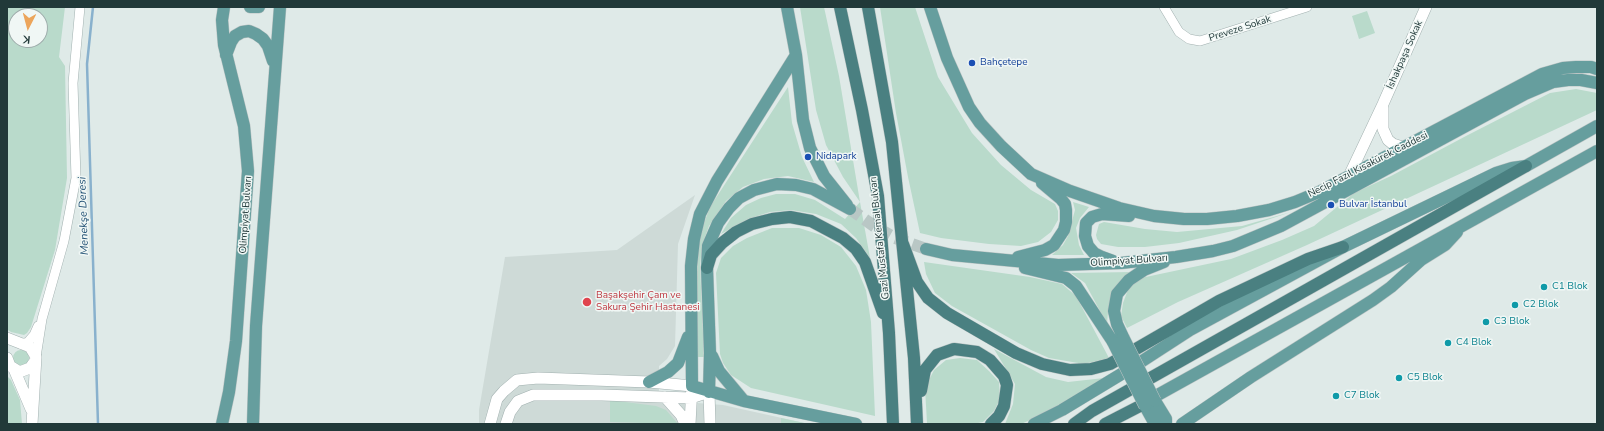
<!DOCTYPE html>
<html>
<head>
<meta charset="utf-8">
<style>
  body { margin:0 }
  #map { position:relative; width:1604px; height:431px; overflow:hidden; background:#dfeae8; font-family:"Nunito Sans",sans-serif }
  canvas { display:block }
  .frame { position:absolute; inset:0; border:8px solid #213939; pointer-events:none }
  .north { position:absolute; left:8px; top:8px; width:40px; height:40px; box-sizing:border-box; background:#f0f7f5; border:1px solid #9dabaa; border-radius:50%; rotate:186deg; font-size:11px; font-weight:700; line-height:16px; text-align:center; color:#213939 }
  .north::after { content:''; display:block; margin:auto; width:14px; height:18px; background:#eca55b; clip-path:polygon(50% 0,100% 100%,50% 72%,0 100%) }
</style>
</head>
<body>
<div id="map">
<canvas width="1604" height="431"></canvas>
<div class="frame"></div>
<div class="north">K</div>
</div>
<script>
const ctx = document.querySelector('canvas').getContext('2d');
ctx.lineJoin = 'round';
function fillPath(path, color) {
  ctx.fillStyle = color;
  ctx.fill(path, 'evenodd');
}
function toPath(rows) {
  const path = new Path2D();
  for (const r of rows) {
    if (r.length === 3) {
      path.moveTo(r[0] + r[2], r[1]);
      path.arc(r[0], r[1], r[2], 0, 2 * Math.PI);
      continue;
    }
    path.moveTo(r[0], r[1]);
    for (let i = 2; i < r.length; i += 2) path.lineTo(r[i], r[i + 1]);
  }
  return path;
}
function trace(path, color, width, dash) {
  ctx.strokeStyle = color;
  ctx.lineWidth = width;
  ctx.lineCap = dash ? 'butt' : 'round';
  ctx.setLineDash(dash || []);
  ctx.stroke(path);
}
function drawText(font, color, halo, rows, align = 'center') {
  ctx.font = font + ' "Nunito Sans",sans-serif';
  ctx.lineWidth = 3;
  ctx.setLineDash([]);
  ctx.textBaseline = 'middle';
  ctx.strokeStyle = halo;
  ctx.fillStyle = color;
  for (const [text, x, y, turn = 0] of rows) {
    ctx.save();
    ctx.translate(x, y);
    ctx.rotate((+turn || 0) * Math.PI / 180);
    ctx.textAlign = isNaN(turn) ? turn : align;
    if (halo) ctx.strokeText(text, 0, 0);
    ctx.fillText(text, 0, 0);
    ctx.restore();
  }
}
const built = toPath([
  [695,195,678,244,675,346,667,359,659,366,659,400,723,405,809,424,479,424,479,410,505,257,617,250]
]);
const green = toPath([
  [7,7,65,7,59,57,65,66,67,178,55,250,31,327,27,333,24,335,11,332,8,330,7,324],
  [16,16,40,16,40,40,16,40],
  [800,7,824,7,839,76,860,202,870,258,856,238,841,224,816,214,791,210,770,212,748,219,721,234,731,218,746,205,761,198,776,194,795,194,815,200,845,219,860,202,843,177,826,145,816,110],
  [880,7,915,7,938,77,972,133,1001,165,1031,190,1055,204,1058,211,1058,220,1051,232,1038,242,1021,246,989,244,941,238,920,233,908,177,896,113],
  [1367,11,1375,33,1359,39,1352,16],
  [788,87,792,123,802,157,814,182,788,176,764,179,743,187,726,201,709,226,703,243,700,264,704,357,698,357,696,261,698,239,710,207],
  [1576,89,1597,93,1597,110,1307,245,1178,302,1127,328,1121,316,1123,303,1129,287,1141,278,1231,259,1282,240,1314,226,1354,193,1391,176,1466,136,1550,93],
  [1073,202,1089,207,1080,218,1076,228,1079,245,1084,255,1052,255,1063,245,1068,236,1075,210],
  [1291,212,1237,230,1179,243,1145,247,1118,247,1101,244,1097,239,1096,235,1099,224,1104,222,1145,229,1177,232,1242,226],
  [772,228,799,228,821,235,841,247,856,266,866,290,871,322,875,416,751,388,731,375,723,363,720,354,716,273,721,258,733,246,747,238],
  [924,262,1030,277,1062,284,1076,296,1109,358,1084,364,1049,358,1031,350,952,306,935,293,926,274],
  [1132,272,1108,312,1107,324,1085,283,1071,273],
  [994,349,1046,377,1068,382,1104,378,1091,387,1037,417,1021,424,1005,424,1013,404,1015,384],
  [21,358,8],
  [960,358,977,360,989,371,999,382,1000,399,994,411,983,422,973,424,927,423,925,388,934,370,946,360],
  [7,376,11,380,20,400,22,424,7,424],
  [610,400,656,406,666,410,678,424,610,422],
  [781,418,809,424,781,424]
]);
const stream = toPath([
  [93,7,87,64,98,424]
]);
const primaryTunnel = toPath([
  [850,209,874,226,895,238,926,249]
]);
const minor = toPath([
  [1164,7,1179,32,1189,39,1200,41,1307,7],
  [21,344,28,342,34,335,38,326],
  [36,357,42,319,64,241,76,178,73,83,80,7]
]);
const tertiary = toPath([
  [1383,108,1383,129,1388,140,1393,144,1402,147],
  [1349,176,1383,104,1426,7],
  [7,338,30,347,36,357,32,424],
  [7,358,10,366,18,371,22,371,30,368,35,361],
  [14,369,31,409],
  [665,397,681,415,685,424],
  [490,424,497,399,504,391,517,380,538,378,649,382,692,386,690,424],
  [506,424,510,412,518,401,533,395,602,395,691,398,709,392,710,424]
]);
const primary = toPath([
  [250,7,259,7],
  [787,7,796,55,803,120,810,148,824,176,847,205],
  [930,7,947,58,969,107,980,123,1001,146,1031,174,1070,191,1119,208,1154,216,1184,219,1207,219,1237,216,1269,210,1295,202,1319,192,1542,74,1563,68,1576,67,1591,67,1597,69],
  [226,55,231,42,235,36,242,32,249,31,256,34,263,39,268,46,273,61],
  [796,55,717,181,700,214,694,239,691,266,692,386,744,401,856,424],
  [926,249,952,255,1058,265,1121,263,1176,257,1213,251,1233,246,1281,226,1525,94,1553,82,1568,80,1581,80,1597,83],
  [1018,257,1045,250,1054,245,1064,230,1066,222,1066,210,1065,204,1061,199,1042,183],
  [1113,261,1102,257,1094,253,1088,246,1085,236,1086,223,1092,217,1102,214,1129,216],
  [1025,268,1066,278,1076,286,1113,342],
  [1123,337,1117,324,1114,311,1117,294,1129,280,1144,270,1164,262],
  [712,356,719,371,744,401],
  [649,382,668,372,678,363,688,337],
  [709,392,710,353,707,268,708,246,718,223,729,208,739,198,754,190,777,184,796,185,813,189,850,209],
  [1155,401,1166,419,1166,424],
  [1145,402,1597,151],
  [1145,406,1155,424],
  [222,424,229,392,236,341,248,171,244,126,224,45,222,20,224,7],
  [253,424,256,326,280,7],
  [1034,424,1062,410,1133,367,1190,330,1343,247,1496,173,1512,168,1526,166,1597,126],
  [1182,424,1251,377,1373,300,1391,287,1421,260,1445,245,1457,232]
]);
const trunk = toPath([
  [840,7,862,110,878,196,889,333,893,424],
  [868,7,892,142,914,358,917,424],
  [903,244,917,282,928,298,947,313,1016,353,1042,364,1070,370,1091,369,1110,364,1219,301,1308,259,1343,247],
  [707,268,711,255,722,243,736,232,752,224,772,219,790,217,811,221,843,238,856,249,865,262,883,313],
  [921,391,925,370,937,355,954,349,977,352,990,360,1004,376,1007,385,1004,406,999,416,991,424],
  [1074,424,1092,411,1526,166],
  [1105,424,1138,407]
]);
const primaryBridge = toPath([
  [1123,337,1155,401],
  [1113,342,1145,406]
]);
const markers = [
  [972,63,4,"#1a4fb4"],
  [808,157,4,"#1a4fb4"],
  [1331,205,4,"#1a4fb4"],
  [1544,287,4,"#0f9aa8"],
  [587,302,5,"#e0444e"],
  [1515,305,4,"#0f9aa8"],
  [1486,322,4,"#0f9aa8"],
  [1448,343,4,"#0f9aa8"],
  [1399,378,4,"#0f9aa8"],
  [1336,396,4,"#0f9aa8"]
];
const streetNames = [
  ["Preveze Sokak",1240,29,-18],
  ["İshakpaşa Sokak",1405,55,-66],
  ["Necip Fazıl Kısakürek Caddesi",1368,165,-27],
  ["Olimpiyat Bulvarı",246,215,-86],
  ["Gazi Mustafa Kemal Bulvarı",880,238,-96],
  ["Olimpiyat Bulvarı",1129,261,-4]
];
const transitNames = [
  ["Bahçetepe",980,63],
  ["Nidapark",816,157],
  ["Bulvar İstanbul",1339,205]
];
const cultureNames = [
  ["C1 Blok",1552,287],
  ["C2 Blok",1523,305],
  ["C3 Blok",1494,322],
  ["C4 Blok",1456,343],
  ["C5 Blok",1407,378],
  ["C7 Blok",1344,396]
];
const healthNames = [
  ["Başakşehir Çam ve",596,296],
  ["Sakura Şehir Hastanesi",596,308]
];
const waterNames = [
  ["Menekşe Deresi",84,216,-92]
];
fillPath(built, '#cedad7');
fillPath(green, '#b9dacb');
trace(stream, '#89b1cd', 2.5);
trace(primaryTunnel, '#b9c7c5', 12, [12, 6]);
trace(minor, '#a2b1b0', 10);
trace(tertiary, '#a2b1b0', 12);
trace(primary, '#bcc4c4', 13);
trace(trunk, '#bcc4c4', 13);
trace(minor, '#fff', 9);
trace(tertiary, '#fff', 11);
trace(primary, '#669e9e', 12);
trace(trunk, '#4a8081', 12);
trace(primaryBridge, '#bcc4c4', 13, []);
trace(primaryBridge, '#669e9e', 12);
for (const [x, y, r, color] of markers) {
  const dot = new Path2D();
  dot.arc(x, y, r, 0, 2 * Math.PI);
  ctx.fillStyle = color;
  ctx.fill(dot);
  trace(dot, '#f0f7f5', 1.5);
}
drawText('10px', '#213939', '#f0f7f5', streetNames);
drawText('10px', '#164399', '#f0f7f5', transitNames, 'left');
drawText('10px', '#0d838f', '#f0f7f5', cultureNames, 'left');
drawText('10px', '#be3a42', '#f0f7f5', healthNames, 'left');
drawText('italic 11px', '#1e4e72', '#f0f7f5', waterNames);
</script>
</body>
</html>
